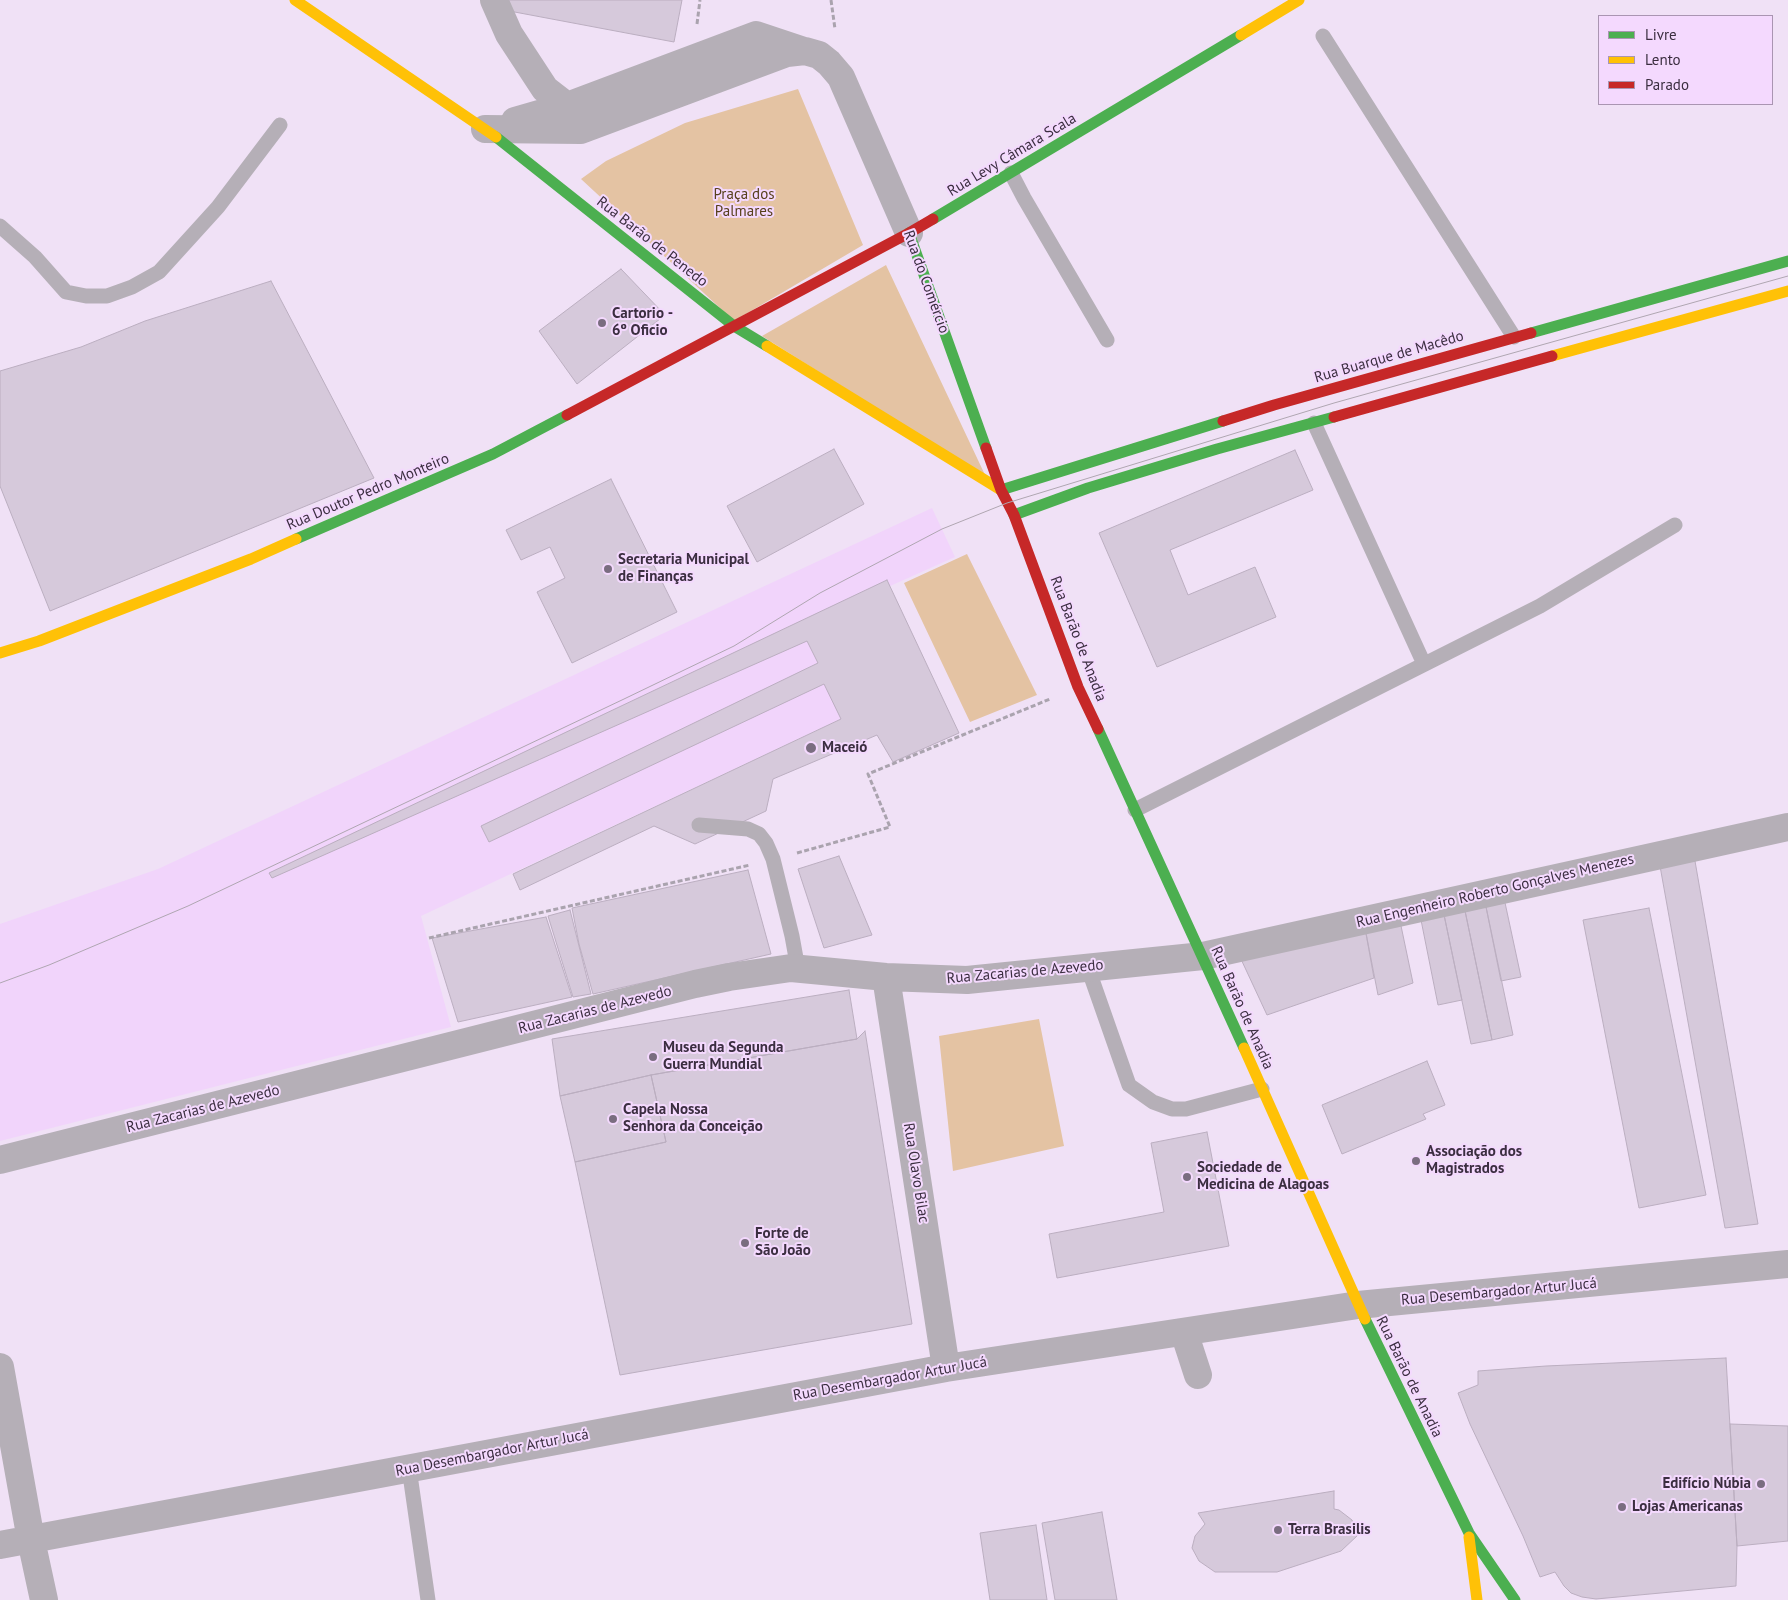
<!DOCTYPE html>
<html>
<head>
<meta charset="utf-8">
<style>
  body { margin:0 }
  #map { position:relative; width:1788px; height:1600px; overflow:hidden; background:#f0e1f6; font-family:"PT Sans",sans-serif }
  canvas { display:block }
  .legend { position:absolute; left:1598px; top:15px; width:175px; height:90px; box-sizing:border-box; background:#f4d9fe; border:1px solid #aa95b2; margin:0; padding:6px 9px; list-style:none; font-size:15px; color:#3b2e40 }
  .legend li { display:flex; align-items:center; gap:10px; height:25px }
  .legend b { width:25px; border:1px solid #aa95b2 }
</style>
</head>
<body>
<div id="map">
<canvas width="1788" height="1600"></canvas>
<ul class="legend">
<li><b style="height:6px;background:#4caf50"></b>Livre</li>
<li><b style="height:6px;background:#ffc107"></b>Lento</li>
<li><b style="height:6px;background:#c62828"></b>Parado</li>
</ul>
</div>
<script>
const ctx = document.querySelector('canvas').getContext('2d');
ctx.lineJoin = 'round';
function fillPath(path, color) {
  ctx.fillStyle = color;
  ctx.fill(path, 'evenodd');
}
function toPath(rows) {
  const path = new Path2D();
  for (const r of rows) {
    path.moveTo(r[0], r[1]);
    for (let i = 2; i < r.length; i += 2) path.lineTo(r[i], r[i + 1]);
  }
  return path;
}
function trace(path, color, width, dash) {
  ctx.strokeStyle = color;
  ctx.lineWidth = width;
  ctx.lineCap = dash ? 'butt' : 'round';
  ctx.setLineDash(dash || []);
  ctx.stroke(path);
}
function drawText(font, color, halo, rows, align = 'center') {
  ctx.font = font + ' "PT Sans",sans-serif';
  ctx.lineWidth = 4;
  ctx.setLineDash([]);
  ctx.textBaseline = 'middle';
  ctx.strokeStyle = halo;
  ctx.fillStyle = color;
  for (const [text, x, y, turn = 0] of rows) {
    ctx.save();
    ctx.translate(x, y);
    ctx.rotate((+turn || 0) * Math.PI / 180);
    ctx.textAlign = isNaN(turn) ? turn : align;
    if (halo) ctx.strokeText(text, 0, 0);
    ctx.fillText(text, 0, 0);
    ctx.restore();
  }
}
const built = toPath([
  [932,508,955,557,841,608,876,707,841,719,421,916,451,1027,0,1141,0,924,158,869]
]);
const green = toPath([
  [798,89,863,245,734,321,581,179,606,161,685,123],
  [886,265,986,477,762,336],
  [967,554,1037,695,970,722,904,583],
  [1039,1019,1064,1146,953,1171,939,1036]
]);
const building = toPath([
  [503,0,682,0,674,42,504,10,503,0],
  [621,269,665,315,577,384,539,331,621,269],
  [271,281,374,478,50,611,0,486,0,371,81,347,145,321,271,281],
  [834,449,864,504,757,562,727,506,834,449],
  [1295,450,1313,490,1170,550,1188,595,1255,567,1276,617,1157,667,1099,533,1295,450],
  [611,479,677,612,572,663,537,592,565,578,550,547,521,560,506,530,611,479],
  [887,580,959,733,893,762,877,735,773,779,766,811,695,844,654,826,520,890,513,874,841,719,824,684,489,842,481,826,818,663,807,641,272,878,269,873,887,580],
  [839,856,872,935,824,948,798,869,839,856],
  [1695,861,1758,1224,1725,1228,1660,866,1695,861],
  [748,870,771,954,593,994,579,944,572,908,748,870],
  [1504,898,1521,977,1501,981,1485,902,1504,898],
  [1485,902,1513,1035,1492,1040,1464,906,1485,902],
  [1464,906,1492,1040,1471,1044,1443,910,1464,906],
  [1649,908,1706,1195,1639,1208,1583,920,1649,908],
  [570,910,591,994,573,997,548,916,570,910],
  [1443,910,1462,1000,1438,1005,1420,915,1443,910],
  [546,917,572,997,458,1022,432,938,546,917],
  [1400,921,1413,983,1378,995,1365,928,1400,921],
  [1365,928,1374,978,1267,1015,1240,957,1365,928],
  [849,990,857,1039,651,1075,560,1096,552,1039,849,990],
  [865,1031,912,1324,620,1375,575,1162,666,1142,651,1075,857,1039,865,1031],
  [1427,1061,1445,1105,1423,1114,1426,1119,1342,1154,1322,1105,1427,1061],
  [651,1075,666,1142,575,1162,560,1096,651,1075],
  [1207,1132,1229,1246,1057,1278,1049,1234,1164,1212,1151,1143,1207,1132],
  [1726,1358,1737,1546,1736,1586,1596,1599,1582,1597,1571,1593,1564,1586,1555,1572,1540,1577,1523,1536,1470,1424,1458,1393,1478,1385,1478,1371,1546,1366,1726,1358],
  [1730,1424,1788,1426,1788,1541,1737,1546,1730,1424],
  [1334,1491,1334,1509,1339,1510,1352,1520,1358,1535,1341,1551,1277,1572,1215,1572,1199,1561,1192,1548,1195,1536,1205,1524,1198,1513,1334,1491],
  [1102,1512,1117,1600,1055,1600,1042,1523,1102,1512],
  [1036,1525,1047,1600,990,1600,980,1533,1036,1525]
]);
const path = toPath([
  [831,0,835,29],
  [697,24,700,0],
  [797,853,890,827,868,774,1050,699],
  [429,938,750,865]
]);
const lane = toPath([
  [1323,36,1514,337],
  [1011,173,1024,198,1107,340],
  [0,226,35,257,66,292,86,296,107,296,132,287,159,272,218,207,280,125],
  [1314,423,1424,664],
  [1135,810,1540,606,1675,525],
  [699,825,748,829,759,834,766,843,773,859,792,936,798,969],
  [1088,968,1129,1085,1153,1102,1172,1109,1186,1109,1262,1089],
  [409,1468,428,1600]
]);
const street = toPath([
  [494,0,509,34,545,89,567,106],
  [515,121,567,106,756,35,804,51],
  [485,129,581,130,787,53,805,51,819,55,829,63,841,77,909,233],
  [886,977,946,1368],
  [0,1160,695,984,729,977,791,968,886,977,967,980,1203,956,1788,827],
  [1184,1332,1198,1375],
  [0,1367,31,1540,44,1600],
  [0,1545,946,1368,1358,1305,1788,1264]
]);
const fast = toPath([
  [496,137,734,326,767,346],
  [933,219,1241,35],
  [909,233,986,448],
  [1531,333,1788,261],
  [1001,490,1223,421],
  [1014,515,1088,488,1217,449,1334,417],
  [296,539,493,454,567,415],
  [1098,729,1244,1048],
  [1365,1319,1469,1533,1515,1600]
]);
const slow = toPath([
  [295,0,496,137],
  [1241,35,1299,0],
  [767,346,1001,490],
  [1552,356,1788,291],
  [0,653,39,641,251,559,296,539],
  [1244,1048,1365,1319],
  [1469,1537,1477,1600]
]);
const jam = toPath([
  [567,415,909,233,933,219],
  [1334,417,1552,356],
  [1223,421,1274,405,1531,333],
  [986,448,1001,490,1014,515,1078,687,1098,729]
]);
const tram = toPath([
  [0,983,49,965,188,906,624,699,734,646,820,593,942,529,1007,503,1334,403,1788,276]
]);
const markers = [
  [602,323,5,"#7a6d80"],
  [608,569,5,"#7a6d80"],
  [811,748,6,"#7a6d80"],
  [653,1057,5,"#7a6d80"],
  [613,1119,5,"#7a6d80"],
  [1416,1161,5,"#7a6d80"],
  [1187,1177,5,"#7a6d80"],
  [745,1243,5,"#7a6d80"],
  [1761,1484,5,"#7a6d80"],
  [1622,1507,5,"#7a6d80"],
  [1278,1530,5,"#7a6d80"]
];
const streetNames = [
  ["Rua Levy Câmara Scala",1012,155,-31],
  ["Rua Barão de Penedo",652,242,38],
  ["Rua do Comércio",926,282,70],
  ["Rua Buarque de Macêdo",1389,357,-16],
  ["Rua Doutor Pedro Monteiro",368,492,-23],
  ["Rua Barão de Anadia",1078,639,69],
  ["Rua Engenheiro Roberto Gonçalves Menezes",1495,891,-13],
  ["Rua Zacarias de Azevedo",1025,972,-5],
  ["Rua Barão de Anadia",1242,1008,66],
  ["Rua Zacarias de Azevedo",595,1010,-14],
  ["Rua Zacarias de Azevedo",203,1109,-14],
  ["Rua Olavo Bilac",916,1173,81],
  ["Rua Desembargador Artur Jucá",1499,1292,-5],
  ["Rua Barão de Anadia",1409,1377,64],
  ["Rua Desembargador Artur Jucá",890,1379,-10],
  ["Rua Desembargador Artur Jucá",492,1453,-11]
];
const parkNames = [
  ["Praça dos",744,195],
  ["Palmares",744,212]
];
const poiNames = [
  ["Cartorio -",612,314],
  ["6º Oficio",612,331],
  ["Secretaria Municipal",618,560],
  ["de Finanças",618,577],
  ["Maceió",822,748],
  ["Museu da Segunda",663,1048],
  ["Guerra Mundial",663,1065],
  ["Capela Nossa",623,1110],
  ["Senhora da Conceição",623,1127],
  ["Associação dos",1426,1152],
  ["Magistrados",1426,1169],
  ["Sociedade de",1197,1168],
  ["Medicina de Alagoas",1197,1185],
  ["Forte de",755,1234],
  ["São João",755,1251],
  ["Edifício Núbia",1751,1484,"right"],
  ["Lojas Americanas",1632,1507],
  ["Terra Brasilis",1288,1530]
];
fillPath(built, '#f1d4fb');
fillPath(green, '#e4c3a3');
fillPath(building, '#d6c9db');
trace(building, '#bbaec0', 1);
trace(path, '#aaa3ae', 3, [5, 2.5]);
trace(lane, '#b5afb7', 15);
trace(street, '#b5afb7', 28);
trace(fast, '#4caf50', 11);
trace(slow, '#ffc107', 11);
trace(jam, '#c62828', 11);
trace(tram, '#afa6b1', 1);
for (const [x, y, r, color] of markers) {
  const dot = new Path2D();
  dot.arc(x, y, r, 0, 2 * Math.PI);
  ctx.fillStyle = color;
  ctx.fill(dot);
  trace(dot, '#f4d9fe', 2);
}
drawText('15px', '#3b2e40', '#f4d9fe', streetNames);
drawText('15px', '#57401c', '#f4d9fe', parkNames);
drawText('bold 15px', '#3b2e40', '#f4d9fe', poiNames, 'left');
</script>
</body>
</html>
